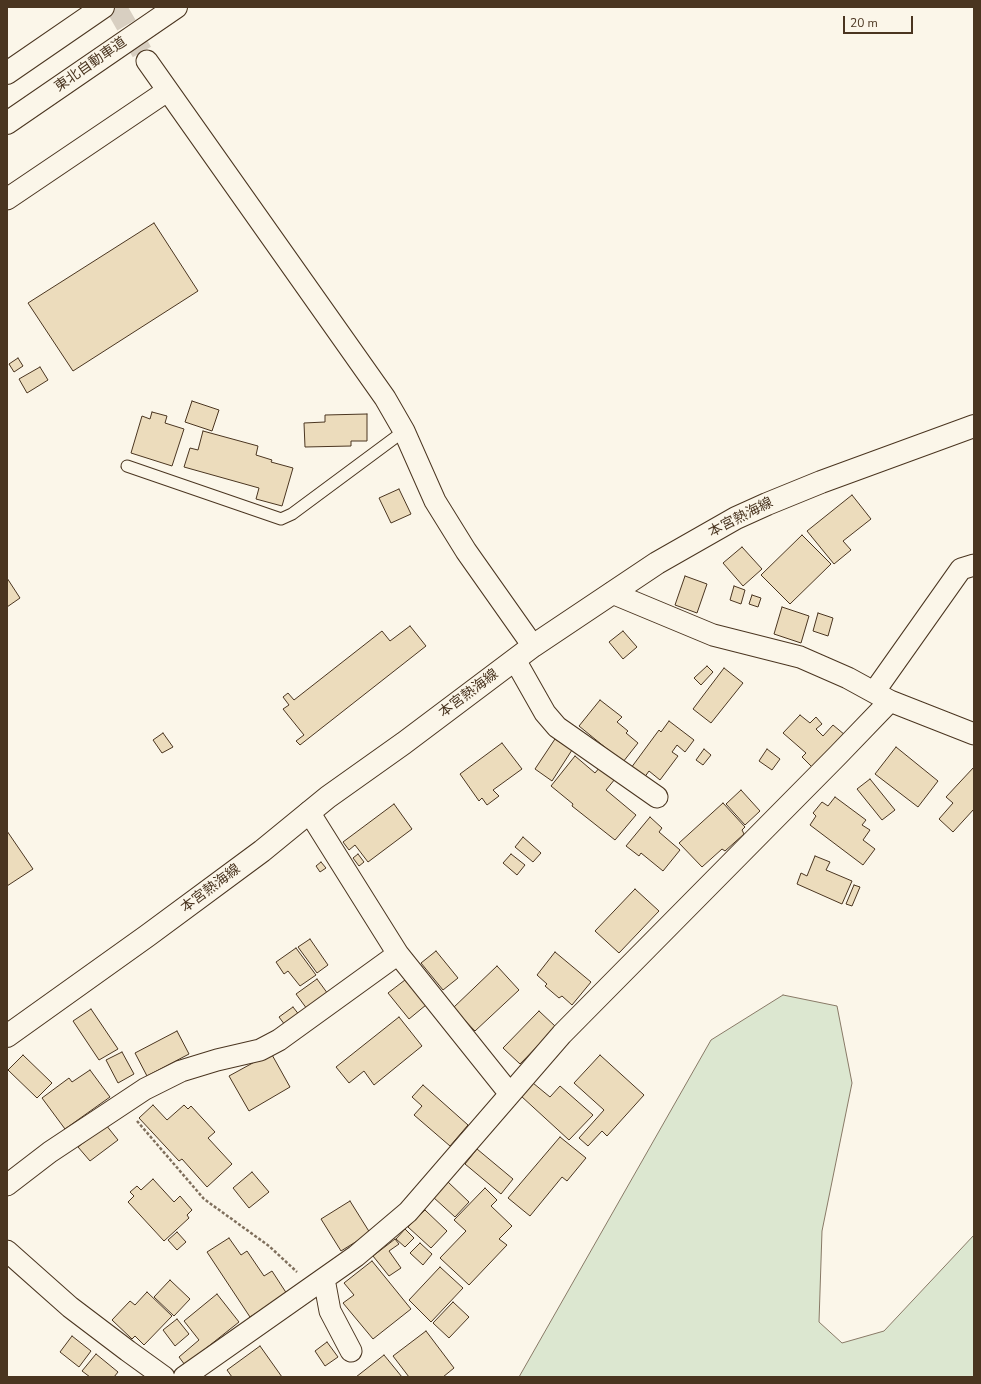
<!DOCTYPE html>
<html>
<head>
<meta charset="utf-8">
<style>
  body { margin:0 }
  #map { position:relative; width:981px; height:1384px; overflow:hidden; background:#fbf6e9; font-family:"Nunito Sans",sans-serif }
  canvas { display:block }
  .frame { position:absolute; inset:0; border:8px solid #4a3520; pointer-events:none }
  .scale { position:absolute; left:843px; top:16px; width:70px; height:18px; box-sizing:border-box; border:2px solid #4a3520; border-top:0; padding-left:5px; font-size:12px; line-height:14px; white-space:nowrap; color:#4a3520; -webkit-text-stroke:3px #fbf6e9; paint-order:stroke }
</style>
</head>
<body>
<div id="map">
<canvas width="981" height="1384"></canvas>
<div class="frame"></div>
<div class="scale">20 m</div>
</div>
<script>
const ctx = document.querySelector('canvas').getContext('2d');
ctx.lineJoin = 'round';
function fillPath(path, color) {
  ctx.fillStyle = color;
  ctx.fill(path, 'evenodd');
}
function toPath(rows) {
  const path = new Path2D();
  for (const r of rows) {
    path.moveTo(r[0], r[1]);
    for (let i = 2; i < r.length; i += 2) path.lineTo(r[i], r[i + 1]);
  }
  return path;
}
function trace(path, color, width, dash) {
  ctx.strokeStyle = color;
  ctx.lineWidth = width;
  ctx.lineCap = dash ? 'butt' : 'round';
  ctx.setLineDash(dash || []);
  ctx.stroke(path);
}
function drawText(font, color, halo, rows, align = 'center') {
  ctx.font = font + ' "Nunito Sans","Noto Sans JP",sans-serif';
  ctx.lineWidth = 3;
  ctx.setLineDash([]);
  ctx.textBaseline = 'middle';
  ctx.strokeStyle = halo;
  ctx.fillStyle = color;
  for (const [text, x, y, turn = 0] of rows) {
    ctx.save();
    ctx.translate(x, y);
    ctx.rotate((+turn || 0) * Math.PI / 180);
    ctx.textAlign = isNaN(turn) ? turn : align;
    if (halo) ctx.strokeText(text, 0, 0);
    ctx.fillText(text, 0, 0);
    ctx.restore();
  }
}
const green = toPath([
  [783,995,837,1006,852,1083,822,1231,819,1322,842,1343,884,1331,974,1235,974,1377,519,1377,711,1040,783,995]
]);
const building = toPath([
  [154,223,198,291,73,371,28,303,154,223],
  [18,358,23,366,14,372,9,364,18,358],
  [40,367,48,380,27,393,19,379,40,367],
  [192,401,219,410,212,431,185,422,192,401],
  [152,412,167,416,165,423,184,429,172,466,131,453,142,416,150,419,152,412],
  [367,414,367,441,351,441,351,446,305,447,304,423,325,422,325,415,367,414],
  [203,431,258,446,256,455,272,460,271,462,293,468,282,506,256,499,259,488,184,467,190,448,198,450,203,431],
  [399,489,411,514,391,523,379,498,399,489],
  [852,495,871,519,843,541,851,550,834,564,807,531,852,495],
  [802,535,831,564,790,604,761,575,802,535],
  [742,547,762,569,743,586,723,563,742,547],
  [685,576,707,584,697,613,675,605,685,576],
  [7,578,20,598,7,607,7,578],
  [734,586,745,590,741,604,730,600,734,586],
  [752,595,761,598,758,607,749,604,752,595],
  [782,607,809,616,801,643,774,634,782,607],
  [818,613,833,618,828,636,813,631,818,613],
  [410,626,426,646,300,745,296,741,304,735,283,709,289,705,283,697,288,693,294,700,382,631,390,641,410,626],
  [623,631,637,647,623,659,609,642,623,631],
  [707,666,713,672,701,685,694,678,707,666],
  [724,668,743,683,711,723,693,709,724,668],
  [600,700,622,717,617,722,628,731,626,733,638,743,623,762,579,726,600,700],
  [800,715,810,723,816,717,822,724,816,729,823,736,833,725,845,735,814,769,802,757,806,753,783,733,800,715],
  [669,721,694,740,685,752,677,745,672,752,678,756,660,780,649,771,644,778,631,768,659,730,661,732,669,721],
  [163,733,173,747,162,753,153,740,163,733],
  [555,739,572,750,552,781,535,769,555,739],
  [502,743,522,769,493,790,499,796,487,805,482,798,479,801,460,774,502,743],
  [896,747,938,781,918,807,875,774,896,747],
  [704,749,711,755,703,765,696,760,704,749],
  [767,749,780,759,772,770,759,761,767,749],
  [575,756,595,773,600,767,615,779,606,790,636,815,615,840,572,806,573,804,551,786,575,756],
  [974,767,974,809,953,832,939,819,953,803,946,797,974,767],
  [870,779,895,810,882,820,857,789,870,779],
  [741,790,760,811,745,825,726,804,741,790],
  [835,797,866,820,862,825,870,830,863,840,875,849,863,865,810,825,816,816,813,813,822,802,828,806,835,797],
  [723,803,745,827,742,830,744,834,725,851,722,849,702,867,679,843,723,803],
  [394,804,412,829,368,862,355,845,349,850,343,842,394,804],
  [650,817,662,828,659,832,680,850,663,871,641,853,639,856,626,846,650,817],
  [7,831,33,869,7,886,7,831],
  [523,837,541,853,533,862,515,847,523,837],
  [358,854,364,862,359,866,353,858,358,854],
  [511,854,525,865,517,875,503,863,511,854],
  [815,856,830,862,826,870,852,881,842,904,797,884,801,873,807,876,815,856],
  [321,862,326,868,320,872,316,866,321,862],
  [854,885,860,887,852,906,846,904,854,885],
  [635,889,659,911,619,953,595,931,635,889],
  [310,939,328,965,317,973,298,947,310,939],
  [296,948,316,975,300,986,288,971,284,974,276,962,296,948],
  [436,951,458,978,443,990,421,963,436,951],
  [555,952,591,982,572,1005,562,996,559,998,545,986,547,984,537,975,555,952],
  [497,966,519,990,475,1031,453,1008,497,966],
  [317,979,328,994,307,1009,296,994,317,979],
  [405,980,426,1005,409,1019,388,993,405,980],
  [293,1007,300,1016,285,1025,279,1017,293,1007],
  [91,1009,118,1049,99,1060,73,1021,91,1009],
  [539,1011,556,1027,520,1064,503,1048,539,1011],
  [399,1017,422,1046,374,1085,364,1071,349,1083,336,1067,399,1017],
  [177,1031,189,1054,147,1076,135,1053,177,1031],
  [122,1052,134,1074,118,1083,106,1060,122,1052],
  [271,1053,290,1087,249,1111,229,1076,271,1053],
  [23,1055,52,1083,37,1098,8,1070,23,1055],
  [600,1055,644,1095,607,1136,602,1131,588,1146,579,1138,604,1110,574,1083,600,1055],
  [90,1070,110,1097,65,1129,42,1098,69,1078,72,1082,90,1070],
  [533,1083,550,1097,560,1086,593,1115,569,1140,521,1096,533,1083],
  [423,1085,468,1125,450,1146,414,1115,422,1106,412,1097,423,1085],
  [153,1105,167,1120,184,1105,188,1109,191,1106,215,1132,208,1138,232,1164,207,1187,182,1159,179,1161,139,1118,153,1105],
  [106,1125,118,1140,90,1161,78,1147,106,1125],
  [560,1137,586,1158,567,1181,562,1177,530,1216,508,1198,560,1137],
  [477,1149,513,1179,501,1194,465,1164,477,1149],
  [252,1172,269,1192,249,1208,233,1188,252,1172],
  [153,1179,174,1202,180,1196,192,1210,187,1215,189,1218,164,1241,128,1202,134,1196,130,1192,137,1186,141,1190,153,1179],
  [448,1182,469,1202,455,1217,433,1197,448,1182],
  [485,1188,497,1200,491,1206,512,1226,499,1239,507,1245,469,1285,440,1258,466,1231,454,1220,485,1188],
  [350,1201,370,1233,341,1251,321,1219,350,1201],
  [425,1210,447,1231,431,1248,408,1227,425,1210],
  [405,1229,414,1238,405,1247,396,1239,405,1229],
  [177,1232,186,1242,177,1250,168,1240,177,1232],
  [229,1238,241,1255,247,1251,264,1276,272,1271,287,1294,250,1317,207,1252,229,1238],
  [395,1239,399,1244,389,1251,401,1268,389,1276,373,1256,395,1239],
  [420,1243,432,1254,423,1265,410,1253,420,1243],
  [372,1261,411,1309,373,1339,343,1303,354,1295,344,1283,372,1261],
  [440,1267,463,1288,431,1322,409,1300,440,1267],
  [170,1280,190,1299,174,1316,154,1297,170,1280],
  [147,1292,172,1316,144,1345,135,1336,132,1339,112,1320,130,1301,135,1305,147,1292],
  [217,1294,239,1322,185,1365,179,1357,199,1340,184,1321,217,1294],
  [453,1302,469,1317,449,1338,433,1323,453,1302],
  [177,1319,189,1334,175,1346,163,1330,177,1319],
  [426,1331,454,1368,443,1377,409,1377,393,1356,426,1331],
  [72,1336,91,1351,79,1367,60,1352,72,1336],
  [327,1342,338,1357,325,1366,315,1351,327,1342],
  [260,1346,282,1377,232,1377,227,1370,260,1346],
  [96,1354,118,1372,114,1377,90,1377,82,1371,96,1354],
  [384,1355,402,1377,356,1377,384,1355]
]);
const streetTunnel = toPath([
  [116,7,147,61]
]);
const path = toPath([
  [137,1121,204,1199,269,1246,297,1272]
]);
const lane = toPath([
  [127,466,281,519,292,514,404,431]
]);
const street = toPath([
  [147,61,385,398,404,431,435,501,466,551,533,646],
  [7,199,167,91],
  [612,593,713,635,800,657,848,678,890,701,974,734],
  [515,660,545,713,557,727,657,797],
  [874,692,961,569,974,565],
  [309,812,398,954,510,1094],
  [7,1185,50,1152,145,1089,181,1071,217,1060,260,1050,279,1040,398,954],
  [7,1251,70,1307,128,1351,164,1377],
  [324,1279,330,1311,351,1351],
  [184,1377,356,1256,408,1212,562,1034,838,755,890,701]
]);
const primary = toPath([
  [7,1036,147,936,262,851,328,797,404,743,533,646,657,563,736,518,767,504,821,482,974,426]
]);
const highway = toPath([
  [7,73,103,7],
  [7,123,176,7]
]);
const streetNames = [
  ["東北自動車道",91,65,-35],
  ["本宮熱海線",741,518,-27],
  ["本宮熱海線",469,694,-37],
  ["本宮熱海線",211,889,-37]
];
fillPath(green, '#dce7d0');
trace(green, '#887966', 1);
fillPath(building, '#ecdcbc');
trace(building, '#4a3520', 1);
trace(streetTunnel, '#d8cfc1', 21, [21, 10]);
trace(lane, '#4a3520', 13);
trace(street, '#4a3520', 23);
trace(primary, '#4a3520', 24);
trace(highway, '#4a3520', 24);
trace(path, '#7f6f5c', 2.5, [3, 2]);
trace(lane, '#fbf6e9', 11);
trace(street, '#fbf6e9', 21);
trace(primary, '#fbf6e9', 22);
trace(highway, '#fbf6e9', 22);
drawText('14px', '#4a3520', '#fbf6e9', streetNames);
</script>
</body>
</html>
